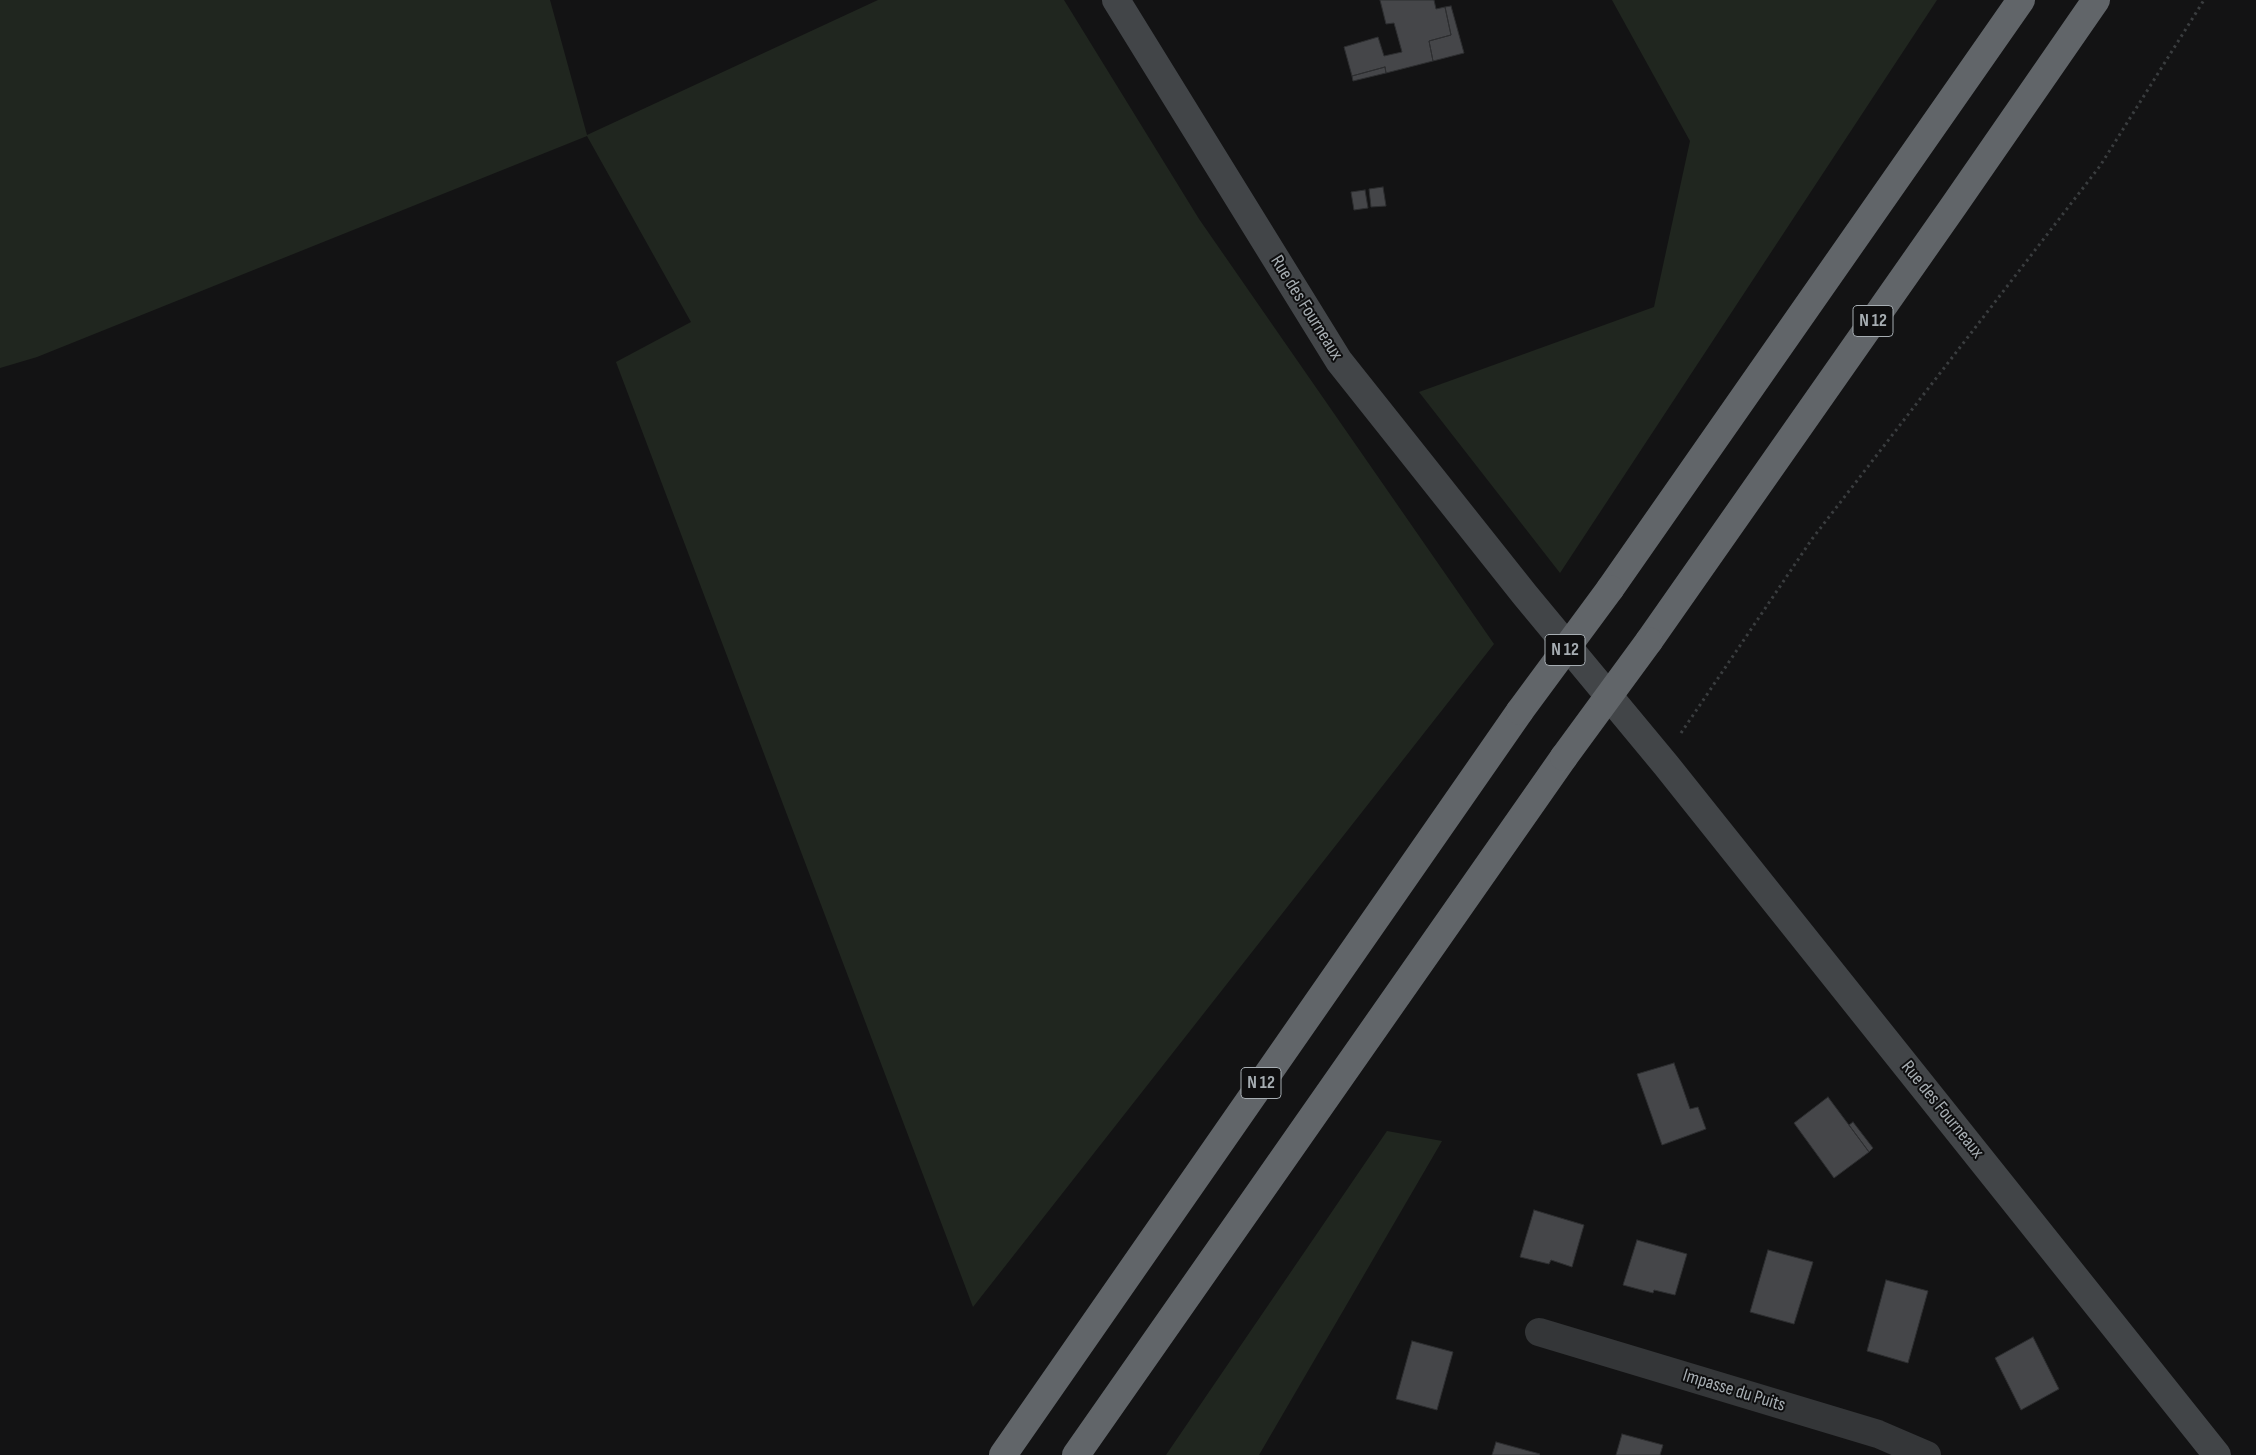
<!DOCTYPE html>
<html>
<head>
<meta charset="utf-8">
<style>
  body { margin:0 }
  canvas { display:block; background:#131314 }
</style>
</head>
<body>
<canvas width="2256" height="1455"></canvas>
<script>
const ctx = document.querySelector('canvas').getContext('2d');
ctx.lineJoin = 'round';
function fillPath(path, color) {
  ctx.fillStyle = color;
  ctx.fill(path, 'evenodd');
}
function toPath(rows) {
  const path = new Path2D();
  for (const r of rows) {
    path.moveTo(r[0], r[1]);
    for (let i = 2; i < r.length; i += 2) path.lineTo(r[i], r[i + 1]);
  }
  return path;
}
function trace(path, color, width, dash) {
  ctx.strokeStyle = color;
  ctx.lineWidth = width;
  ctx.lineCap = dash ? 'butt' : 'round';
  ctx.setLineDash(dash || []);
  ctx.stroke(path);
}
function drawText(font, color, halo, rows, align = 'center') {
  ctx.font = font + ' "Sofia Sans Condensed",sans-serif';
  ctx.lineWidth = 4;
  ctx.setLineDash([]);
  ctx.textBaseline = 'middle';
  ctx.strokeStyle = halo;
  ctx.fillStyle = color;
  for (const [text, x, y, turn = 0] of rows) {
    ctx.save();
    ctx.translate(x, y);
    ctx.rotate((+turn || 0) * Math.PI / 180);
    ctx.textAlign = isNaN(turn) ? turn : align;
    if (halo) ctx.strokeText(text, 0, 0);
    ctx.fillText(text, 0, 0);
    ctx.restore();
  }
}
const green = toPath([
  [0,0,550,0,587,135,878,0,1064,0,1199,219,1494,644,973,1307,616,362,691,322,587,136,37,357,0,368],
  [1612,0,1937,0,1560,573,1419,392,1654,307,1690,141],
  [1387,1131,1442,1141,1259,1455,1166,1455]
]);
const building = toPath([
  [1380,0,1434,0,1436,9,1445,7,1451,35,1429,41,1433,61,1386,73,1385,67,1352,76,1344,47,1378,37,1384,56,1402,52,1394,23,1386,24,1380,0],
  [1451,6,1464,53,1433,61,1429,41,1451,35,1445,7,1451,6],
  [1385,67,1386,73,1353,81,1352,76,1385,67],
  [1383,187,1386,206,1371,207,1369,189,1383,187],
  [1365,190,1368,208,1354,210,1351,192,1365,190],
  [1674,1063,1690,1109,1698,1107,1706,1129,1662,1145,1637,1074,1674,1063],
  [1828,1097,1869,1152,1834,1178,1794,1123,1828,1097],
  [1853,1122,1873,1148,1869,1152,1849,1125,1853,1122],
  [1534,1210,1584,1225,1572,1267,1551,1260,1549,1264,1520,1257,1534,1210],
  [1637,1240,1687,1254,1675,1295,1654,1290,1653,1293,1623,1285,1637,1240],
  [1768,1250,1813,1262,1794,1324,1750,1312,1768,1250],
  [1886,1280,1928,1291,1908,1363,1867,1351,1886,1280],
  [2033,1337,2059,1389,2021,1410,1995,1358,2033,1337],
  [1412,1341,1453,1352,1437,1410,1396,1399,1412,1341],
  [1622,1434,1663,1445,1660,1455,1616,1455,1622,1434],
  [1496,1442,1540,1454,1539,1455,1492,1455,1496,1442]
]);
const path = toPath([
  [1681,733,1812,539,2100,166,2204,0]
]);
const street = toPath([
  [1539,1332,1878,1434,1927,1455]
]);
const secondary = toPath([
  [1116,0,1339,361,1525,595,1666,765,2217,1455]
]);
const highway = toPath([
  [1610,589,2021,0],
  [1649,641,1955,204,2096,0],
  [1003,1455,1520,711],
  [1076,1455,1564,757]
]);
const highwayBridge = toPath([
  [1520,711,1610,589],
  [1564,757,1649,641]
]);
const shields = [
  [1873,321,40],
  [1565,650,40],
  [1261,1083,40]
];
const shieldNames = [
  ["N 12",1873,321],
  ["N 12",1565,650],
  ["N 12",1261,1083]
];
const streetNames = [
  ["Rue des Fourneaux",1306,308,58],
  ["Rue des Fourneaux",1942,1110,51],
  ["Impasse du Puits",1734,1391,17]
];
fillPath(green, '#20261f');
fillPath(building, '#454649');
trace(building, '#2d2e30', 1);
trace(path, '#3a3d3f', 3, [2.5, 4]);
trace(street, '#343638', 28);
trace(secondary, '#424548', 28);
trace(highway, '#616569', 28);
trace(highwayBridge, '#616569', 28);
for (const [x, y, w] of shields) {
  const box = new Path2D();
  box.roundRect(x - w / 2, y - 15.5, w, 31, 4);
  ctx.fillStyle = '#0e0e0f';
  ctx.fill(box);
  trace(box, '#a6adb2', 1);
}
drawText('bold 18px', '#a6adb2', null, shieldNames);
drawText('19px', '#a6adb2', '#0e0e0f', streetNames);
</script>
</body>
</html>
